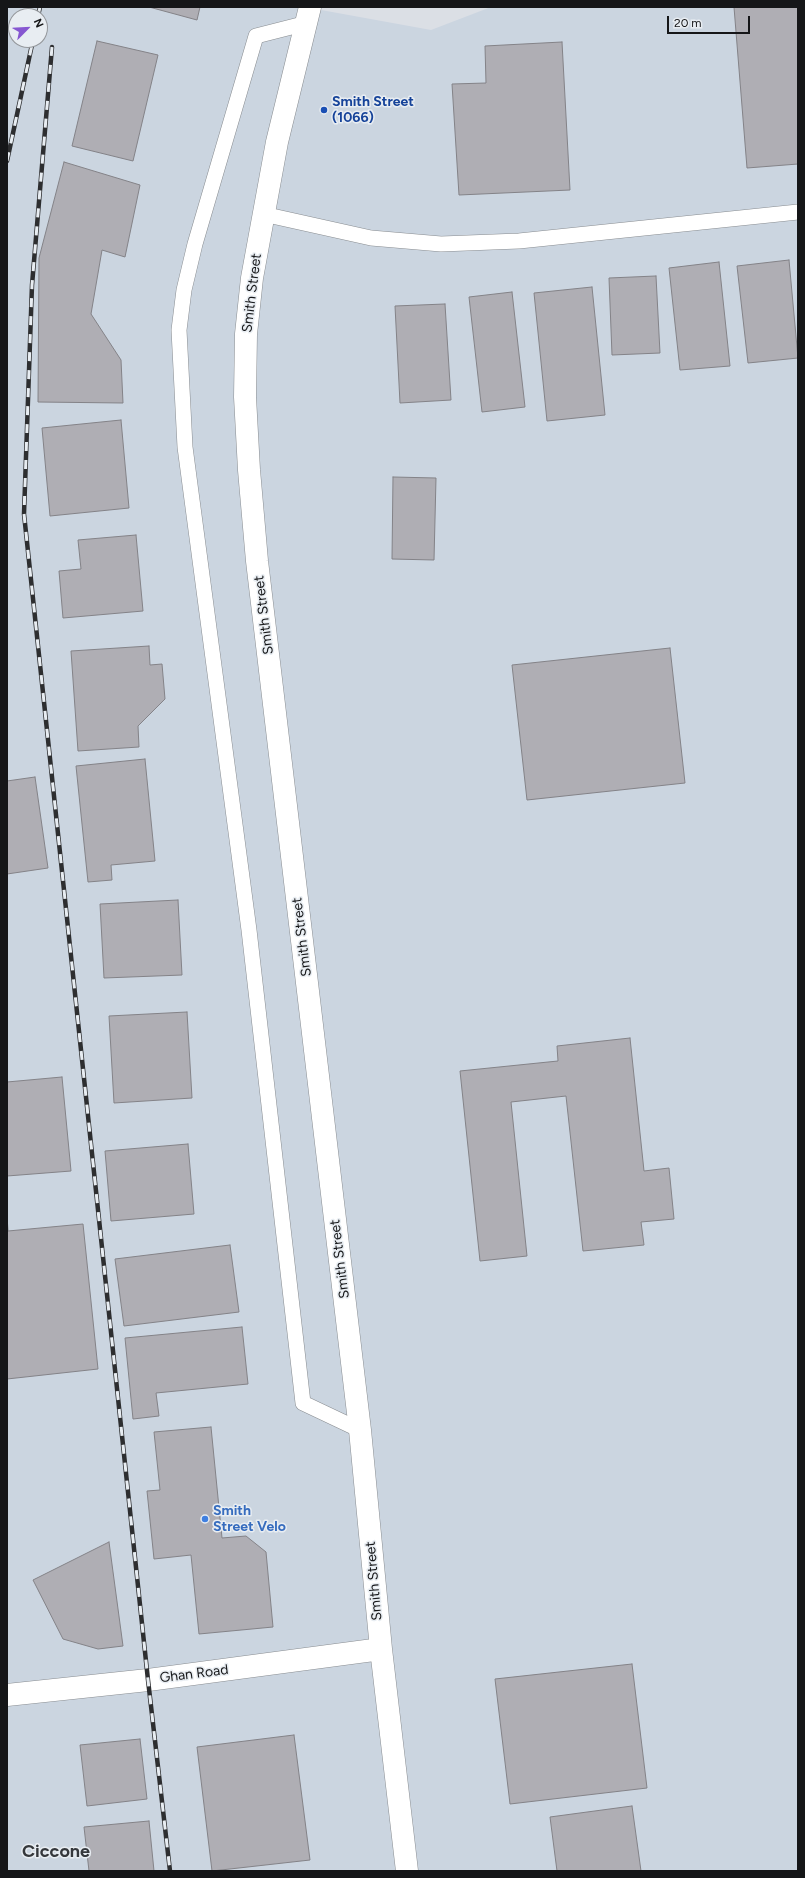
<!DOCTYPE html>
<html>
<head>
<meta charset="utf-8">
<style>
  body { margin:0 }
  #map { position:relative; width:805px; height:1878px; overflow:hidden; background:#dbdfe5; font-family:Figtree,sans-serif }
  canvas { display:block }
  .frame { position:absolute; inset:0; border:8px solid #151618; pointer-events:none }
  .north { position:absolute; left:8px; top:8px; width:40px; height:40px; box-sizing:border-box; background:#e8edf2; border:1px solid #94979b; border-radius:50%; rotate:66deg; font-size:11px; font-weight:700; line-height:16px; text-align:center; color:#151618 }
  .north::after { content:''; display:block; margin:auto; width:14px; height:18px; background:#8657d1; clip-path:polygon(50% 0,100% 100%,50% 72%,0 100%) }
  .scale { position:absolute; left:667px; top:16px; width:83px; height:18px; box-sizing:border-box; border:2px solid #151618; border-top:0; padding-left:5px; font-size:12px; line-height:14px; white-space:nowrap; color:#151618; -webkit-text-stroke:3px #e8edf2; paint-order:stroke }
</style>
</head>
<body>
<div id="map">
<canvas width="805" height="1878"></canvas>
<div class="frame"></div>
<div class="north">N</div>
<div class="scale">20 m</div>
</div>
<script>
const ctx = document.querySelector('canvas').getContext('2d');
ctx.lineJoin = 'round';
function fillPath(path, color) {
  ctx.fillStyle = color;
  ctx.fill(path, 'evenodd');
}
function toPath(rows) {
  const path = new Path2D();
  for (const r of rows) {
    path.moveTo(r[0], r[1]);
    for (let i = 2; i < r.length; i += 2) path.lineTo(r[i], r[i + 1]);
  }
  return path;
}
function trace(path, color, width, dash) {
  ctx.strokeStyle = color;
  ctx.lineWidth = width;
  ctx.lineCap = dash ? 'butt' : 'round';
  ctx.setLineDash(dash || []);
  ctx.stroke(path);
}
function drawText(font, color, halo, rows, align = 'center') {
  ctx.font = font + ' Figtree,sans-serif';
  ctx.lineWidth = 3;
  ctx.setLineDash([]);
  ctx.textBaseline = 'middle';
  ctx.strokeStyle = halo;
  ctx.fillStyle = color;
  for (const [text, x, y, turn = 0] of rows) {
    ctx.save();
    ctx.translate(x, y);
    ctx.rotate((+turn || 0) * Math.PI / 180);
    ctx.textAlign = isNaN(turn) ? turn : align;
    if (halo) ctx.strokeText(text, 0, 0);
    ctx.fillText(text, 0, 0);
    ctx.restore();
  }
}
const built = toPath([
  [7,7,310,7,310,8,431,30,491,7,798,7,798,1871,7,1871],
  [16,16,40,16,40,40,16,40]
]);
const building = toPath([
  [149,7,200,7,197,20,149,7],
  [734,7,798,7,798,164,747,168,734,7],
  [97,41,158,55,133,161,72,146,97,41],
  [562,42,570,190,459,195,452,84,486,83,485,46,562,42],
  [64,162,140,185,125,257,102,250,91,314,121,360,123,403,38,402,39,258,64,162],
  [789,260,798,358,748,363,737,266,789,260],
  [719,262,730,366,680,370,669,268,719,262],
  [656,276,660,353,612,355,609,278,656,276],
  [592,287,605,415,547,421,534,293,592,287],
  [512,292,525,407,482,412,469,297,512,292],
  [445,304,451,400,400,403,395,306,445,304],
  [121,420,129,508,50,516,42,428,121,420],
  [393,477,436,478,434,560,392,559,393,477],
  [136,535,143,611,63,618,59,571,81,569,78,540,136,535],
  [149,646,150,665,162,664,165,699,138,726,139,747,78,751,71,651,149,646],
  [670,648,685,783,527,800,512,665,670,648],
  [145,759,155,861,111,865,112,880,88,882,76,766,145,759],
  [35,777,48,868,7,874,7,781,35,777],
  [178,900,182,975,104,978,100,904,178,900],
  [187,1012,192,1098,114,1103,109,1016,187,1012],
  [630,1038,644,1171,669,1168,674,1219,641,1222,644,1245,583,1251,566,1096,511,1102,527,1256,480,1261,460,1071,558,1061,557,1046,630,1038],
  [62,1077,71,1171,7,1176,7,1082,62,1077],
  [188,1144,194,1214,111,1221,105,1151,188,1144],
  [7,1216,8,1231,83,1224,98,1369,7,1379,7,1216],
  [230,1245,239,1312,124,1326,115,1259,230,1245],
  [242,1327,248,1384,156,1393,159,1416,133,1419,125,1338,242,1327],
  [211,1427,222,1538,246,1536,266,1552,273,1627,199,1634,191,1555,154,1559,147,1491,160,1490,154,1432,211,1427],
  [109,1542,123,1646,98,1649,63,1639,33,1580,109,1542],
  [632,1664,647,1788,510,1804,495,1679,632,1664],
  [294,1735,310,1860,212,1871,197,1747,294,1735],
  [140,1739,147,1799,87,1806,80,1745,140,1739],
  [632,1806,641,1871,557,1871,550,1817,632,1806],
  [149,1821,154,1871,89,1871,84,1827,149,1821]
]);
const service = toPath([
  [307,23,256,36,195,244,184,290,179,330,185,447,249,930,303,1403,360,1430],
  [263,214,371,238,441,244,519,241,798,212]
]);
const minor = toPath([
  [310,7,277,142,252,278,246,334,245,397,249,470,257,561,360,1430,381,1649,407,1871],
  [7,1695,148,1680,381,1649]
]);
const rail = toPath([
  [38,16,40,7],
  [52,47,32,285,24,514,148,1680,170,1871],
  [7,161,33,40]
]);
const markers = [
  [324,110,4,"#1a4fb4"],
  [205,1519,4,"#3f7fe0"]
];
const transitNames = [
  ["Smith Street",332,102],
  ["(1066)",332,118]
];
const streetNames = [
  ["Smith Street",252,293,-83],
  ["Smith Street",264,615,-97],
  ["Smith Street",302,937,-97],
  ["Smith Street",340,1259,-97],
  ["Smith Street",374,1581,-95],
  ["Ghan Road",194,1674,-7]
];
const shopNames = [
  ["Smith",213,1511],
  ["Street Velo",213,1527]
];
const districtNames = [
  ["Ciccone",56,1852]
];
fillPath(built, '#cbd5e0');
fillPath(building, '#afaeb4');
trace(building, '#848388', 1);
trace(service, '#898d91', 16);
trace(minor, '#898d91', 23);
trace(service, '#fff', 15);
trace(minor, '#fff', 22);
trace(rail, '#2d2e30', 4.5);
trace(rail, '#e8edf2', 3, [9]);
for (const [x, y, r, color] of markers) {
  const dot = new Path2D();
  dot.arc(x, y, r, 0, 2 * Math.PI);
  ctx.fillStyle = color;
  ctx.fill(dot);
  trace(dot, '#e8edf2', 1.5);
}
drawText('bold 14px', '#164399', '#e8edf2', transitNames, 'left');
drawText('14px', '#151618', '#e8edf2', streetNames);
drawText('bold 14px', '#366cbe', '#e8edf2', shopNames, 'left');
drawText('bold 18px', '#35383c', '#e8edf2', districtNames);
</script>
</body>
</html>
